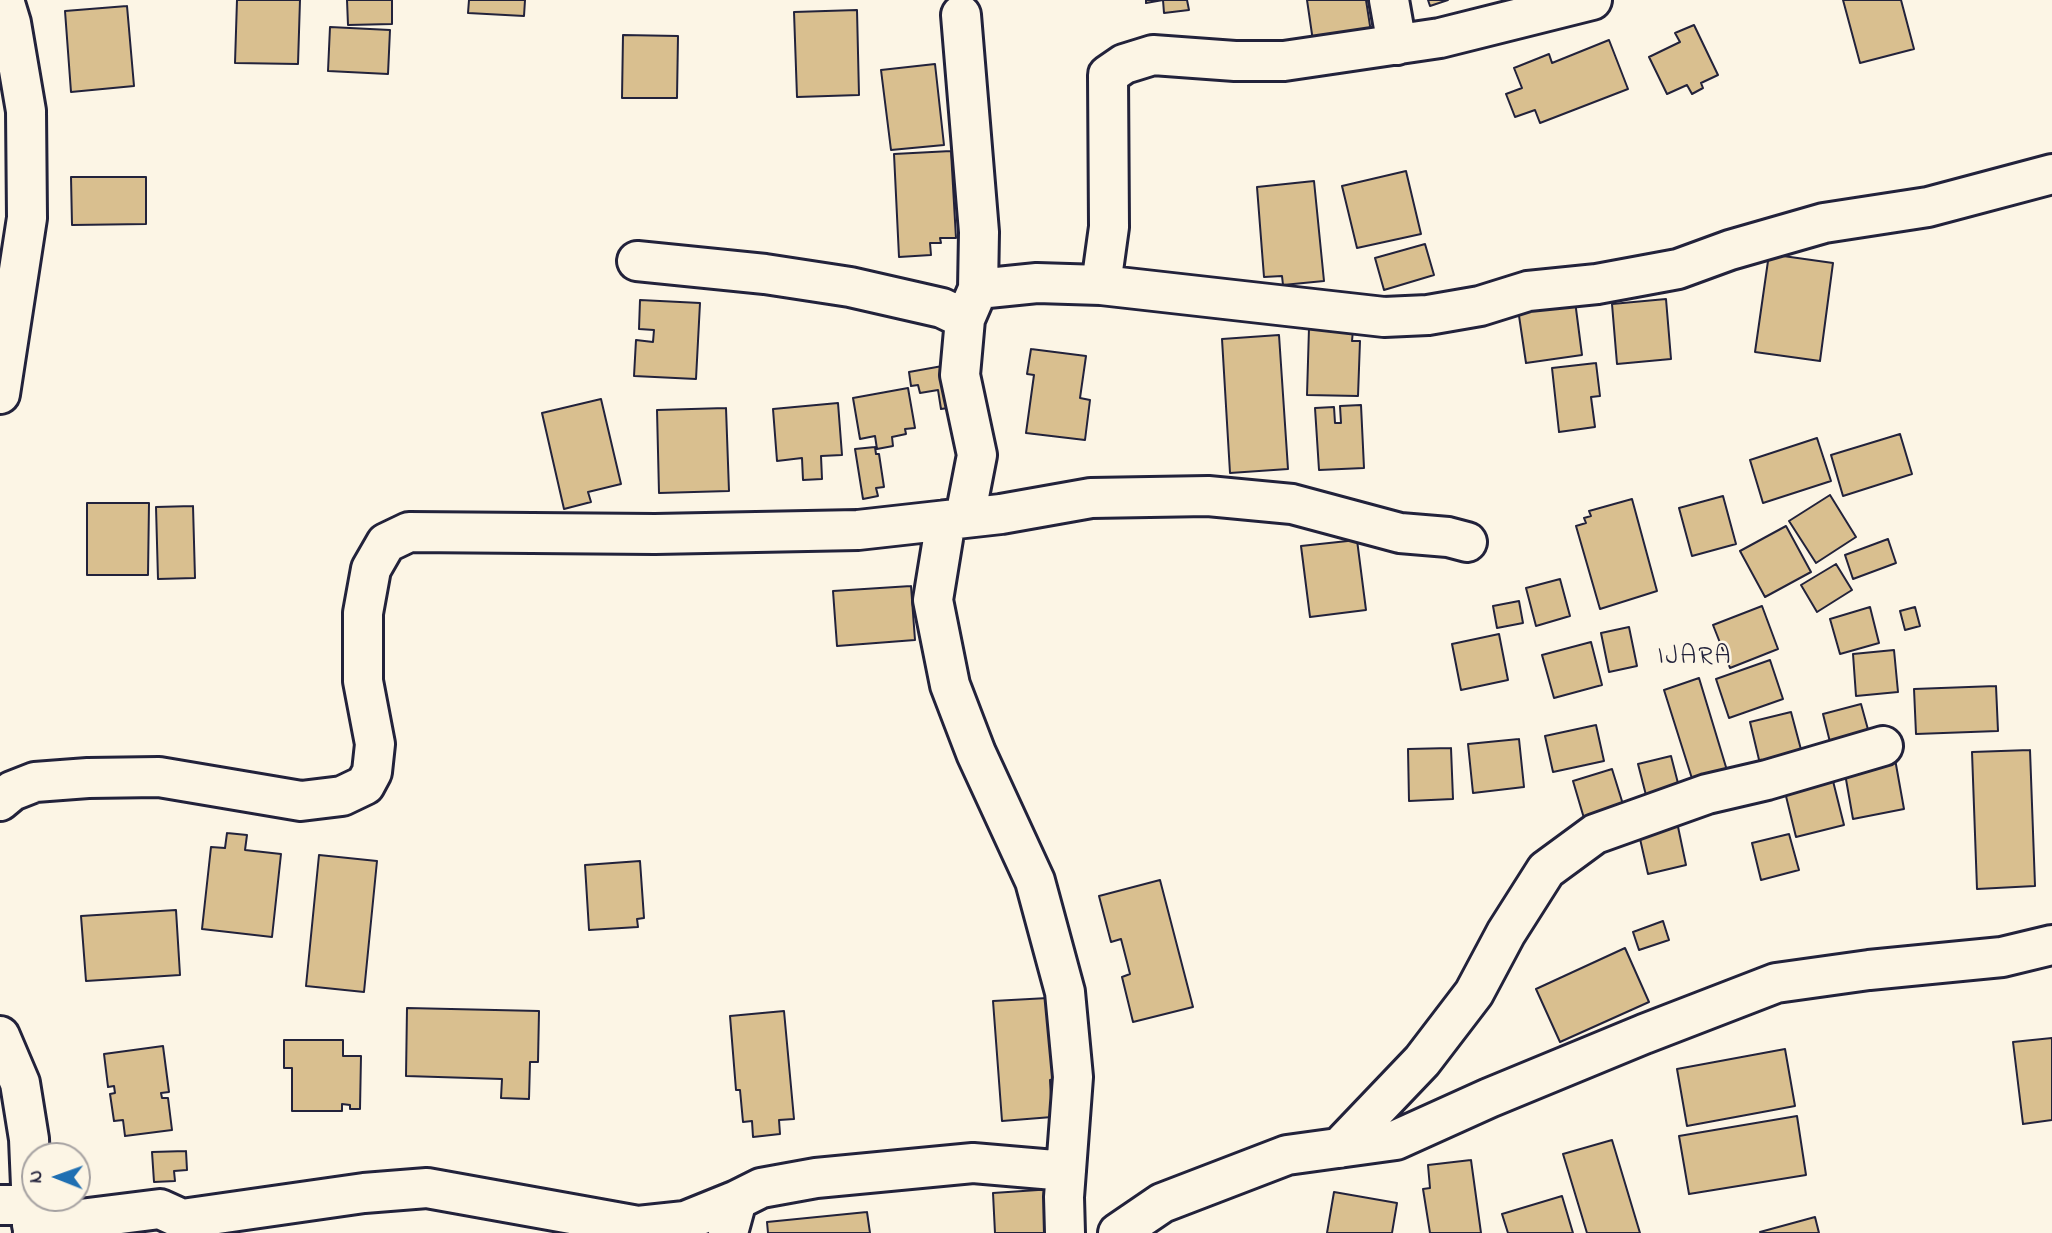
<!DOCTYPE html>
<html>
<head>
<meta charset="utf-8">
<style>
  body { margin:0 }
  #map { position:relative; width:2052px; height:1233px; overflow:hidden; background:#fcf5e5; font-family:"Indie Flower",sans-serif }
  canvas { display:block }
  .north { position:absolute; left:21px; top:1142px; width:70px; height:70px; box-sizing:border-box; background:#fcf5e5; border:2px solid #a5a1a1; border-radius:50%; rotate:271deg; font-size:19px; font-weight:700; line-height:28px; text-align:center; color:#22223b }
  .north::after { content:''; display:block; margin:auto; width:24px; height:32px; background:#1f6fb2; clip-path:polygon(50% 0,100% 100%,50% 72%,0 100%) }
</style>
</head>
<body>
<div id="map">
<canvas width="2052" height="1233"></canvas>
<div class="north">N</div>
</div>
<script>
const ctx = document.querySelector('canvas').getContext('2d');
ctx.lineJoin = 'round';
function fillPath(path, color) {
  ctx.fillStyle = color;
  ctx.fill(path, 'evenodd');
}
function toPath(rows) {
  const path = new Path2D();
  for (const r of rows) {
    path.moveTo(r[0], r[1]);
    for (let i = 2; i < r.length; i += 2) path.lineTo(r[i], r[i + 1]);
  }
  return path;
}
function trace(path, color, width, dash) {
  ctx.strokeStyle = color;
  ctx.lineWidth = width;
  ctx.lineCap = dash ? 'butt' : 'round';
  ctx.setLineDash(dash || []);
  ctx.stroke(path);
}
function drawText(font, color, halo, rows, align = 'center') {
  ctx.font = font + ' "Indie Flower",sans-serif';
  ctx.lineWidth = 5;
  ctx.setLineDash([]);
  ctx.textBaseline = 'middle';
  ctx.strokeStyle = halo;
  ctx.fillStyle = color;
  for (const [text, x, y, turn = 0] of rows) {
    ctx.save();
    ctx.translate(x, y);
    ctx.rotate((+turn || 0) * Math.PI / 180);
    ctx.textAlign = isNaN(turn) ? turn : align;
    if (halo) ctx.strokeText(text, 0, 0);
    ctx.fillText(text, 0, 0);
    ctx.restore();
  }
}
const building = toPath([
  [237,0,300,0,298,64,235,63,237,0],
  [347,0,392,0,392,24,348,25,347,0],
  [469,0,525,0,524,16,468,13,469,0],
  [1146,0,1187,0,1189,10,1164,13,1163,0,1146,3,1146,0],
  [1307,0,1366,0,1371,32,1313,41,1307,0],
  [1428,0,1448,0,1430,6,1428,0],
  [1843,0,1901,0,1914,49,1860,63,1843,0],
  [127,6,134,86,71,92,65,11,127,6],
  [857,10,859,95,797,97,794,12,857,10],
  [1694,25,1718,75,1701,83,1703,88,1692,94,1687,85,1667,94,1649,57,1680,42,1675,33,1694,25],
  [330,27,390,30,388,74,328,71,330,27],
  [623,35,678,36,677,98,622,98,623,35],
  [1609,40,1628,89,1540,123,1535,110,1515,117,1506,94,1522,88,1514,68,1549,54,1552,63,1609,40],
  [935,64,944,145,891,150,881,70,935,64],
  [951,151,956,238,940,238,941,243,930,243,931,255,899,257,894,154,951,151],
  [1406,171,1421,234,1357,248,1342,186,1406,171],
  [71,177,146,177,146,224,72,225,71,177],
  [1314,181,1324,281,1283,285,1282,276,1264,277,1257,187,1314,181],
  [1425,244,1434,275,1384,290,1375,258,1425,244],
  [1769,254,1833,263,1820,361,1755,352,1769,254],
  [1666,299,1671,359,1617,364,1612,304,1666,299],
  [640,300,700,303,696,379,634,376,636,340,653,342,654,330,639,329,640,300],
  [1575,301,1582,355,1526,363,1518,309,1575,301],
  [1309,328,1353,330,1352,341,1360,341,1358,396,1307,395,1309,328],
  [1279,335,1288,469,1230,473,1222,339,1279,335],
  [1031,349,1086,356,1080,398,1090,400,1085,440,1026,433,1034,375,1027,374,1031,349],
  [1596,363,1600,396,1591,397,1595,427,1559,432,1552,368,1596,363],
  [948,365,955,407,941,409,938,390,920,393,918,385,911,386,909,372,948,365],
  [908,388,915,428,905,429,906,434,892,437,893,446,877,449,875,436,860,439,853,398,908,388],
  [601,399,621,484,588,492,591,502,564,509,542,413,601,399],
  [838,403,842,455,821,456,822,479,803,480,802,458,777,461,773,409,838,403],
  [1361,405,1364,468,1319,470,1315,408,1334,407,1335,423,1341,423,1340,406,1361,405],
  [726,408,729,491,659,493,657,410,726,408],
  [1900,434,1912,474,1843,496,1831,455,1900,434],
  [1817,438,1831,481,1763,503,1750,460,1817,438],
  [875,447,876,454,879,454,884,487,876,488,878,496,863,499,855,449,875,447],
  [1830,495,1856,537,1816,563,1789,521,1830,495],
  [1723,496,1736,544,1692,556,1679,508,1723,496],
  [1632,499,1657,591,1600,609,1576,526,1586,523,1584,518,1591,516,1589,511,1632,499],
  [87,503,149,503,148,575,87,575,87,503],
  [193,506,195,578,158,579,156,507,193,506],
  [1786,526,1811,572,1765,597,1740,551,1786,526],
  [1888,539,1896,563,1853,579,1845,555,1888,539],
  [1357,540,1366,610,1310,617,1301,546,1357,540],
  [1836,564,1852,590,1817,612,1801,585,1836,564],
  [1560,579,1570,616,1536,626,1526,588,1560,579],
  [911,586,915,640,837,646,833,591,911,586],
  [1519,601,1523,623,1497,628,1493,606,1519,601],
  [1762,606,1778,649,1730,668,1713,625,1762,606],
  [1870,607,1879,643,1840,654,1830,619,1870,607],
  [1915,607,1920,626,1905,630,1900,611,1915,607],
  [1629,627,1637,666,1609,672,1601,633,1629,627],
  [1499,634,1508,680,1461,690,1452,644,1499,634],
  [1591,642,1602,685,1554,698,1542,655,1591,642],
  [1894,650,1898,692,1856,696,1853,654,1894,650],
  [1770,660,1783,699,1729,718,1716,679,1770,660],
  [1699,678,1729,777,1695,788,1664,690,1699,678],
  [1996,686,1998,731,1916,734,1914,689,1996,686],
  [1861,704,1872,744,1833,754,1823,714,1861,704],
  [1791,712,1803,757,1761,768,1750,722,1791,712],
  [1596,725,1604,761,1553,772,1545,736,1596,725],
  [1519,739,1524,787,1473,793,1468,744,1519,739],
  [1451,748,1453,799,1409,801,1408,749,1451,748],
  [2030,750,2035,886,1977,889,1972,752,2030,750],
  [1671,756,1680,791,1647,799,1638,764,1671,756],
  [1895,759,1904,809,1853,819,1844,768,1895,759],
  [1612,769,1626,814,1586,825,1573,781,1612,769],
  [1832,777,1844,825,1796,837,1784,788,1832,777],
  [1677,822,1686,865,1648,874,1638,830,1677,822],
  [227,833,247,835,245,850,281,854,272,937,202,929,211,847,225,848,227,833],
  [1789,834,1799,870,1761,880,1752,843,1789,834],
  [319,855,377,861,364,992,306,986,319,855],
  [640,861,644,918,637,919,638,927,589,930,585,865,640,861],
  [1160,880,1193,1007,1133,1022,1122,977,1130,974,1127,962,1121,939,1111,942,1099,896,1160,880],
  [176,910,180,975,86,981,81,916,176,910],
  [1663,921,1669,940,1639,950,1633,932,1663,921],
  [1625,948,1649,1002,1560,1042,1536,989,1625,948],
  [1048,998,1059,1079,1050,1080,1052,1117,1002,1121,993,1001,1048,998],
  [407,1008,539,1011,538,1062,530,1062,529,1099,501,1098,502,1079,406,1076,407,1008],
  [784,1011,794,1119,779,1120,780,1134,753,1137,752,1121,743,1122,740,1090,736,1090,730,1016,784,1011],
  [2052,1038,2052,1120,2023,1124,2013,1042,2052,1038],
  [284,1040,343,1040,343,1056,361,1056,360,1109,350,1109,350,1105,342,1104,342,1111,292,1111,292,1068,284,1068,284,1040],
  [163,1046,169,1092,161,1093,162,1098,168,1098,172,1130,125,1136,123,1120,114,1121,110,1094,115,1093,114,1086,108,1087,104,1054,163,1046],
  [1785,1049,1795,1106,1687,1126,1677,1069,1785,1049],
  [1797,1116,1806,1175,1689,1194,1679,1136,1797,1116],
  [1612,1140,1640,1233,1587,1233,1563,1154,1612,1140],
  [186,1151,187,1170,174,1171,175,1181,154,1182,152,1152,186,1151],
  [1471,1160,1481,1233,1430,1233,1423,1189,1430,1188,1428,1165,1471,1160],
  [1053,1189,1055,1233,995,1233,993,1193,1053,1189],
  [1334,1192,1397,1203,1392,1233,1327,1233,1334,1192],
  [1562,1196,1573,1233,1508,1233,1502,1214,1562,1196],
  [867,1212,870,1233,768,1233,767,1222,867,1212],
  [1815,1217,1819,1233,1761,1233,1760,1232,1815,1217]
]);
const minor = toPath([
  [1389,0,1397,45],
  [961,15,979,232,978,289],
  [637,261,765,274,850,287,942,308,965,319],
  [1101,285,1109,227,1108,75,1124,64,1153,55,1235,61,1284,61,1440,38,1592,0],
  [0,394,27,218,26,111,11,23,4,0],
  [965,517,977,455,960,375,965,319,978,289,1037,283,1101,285,1384,317,1428,315,1480,306,1528,291,1597,284,1678,269,1730,250,1824,223,1928,207,2052,174],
  [946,520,933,600,950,685,976,753,1035,881,1065,992,1073,1077,1064,1197,1065,1233],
  [0,801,12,791,35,782,88,778,159,777,301,801,342,796,365,785,372,772,375,744,363,681,363,613,371,569,386,543,409,532,655,534,858,530,1001,514,1091,498,1208,496,1292,504,1400,533,1448,537,1467,542],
  [0,1036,20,1083,29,1139,33,1233],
  [1339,1148,1422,1061,1474,993,1506,933,1546,870,1595,834,1707,794,1767,780,1883,746],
  [0,1205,32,1205],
  [182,1219,364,1193,427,1188,638,1226,685,1221,737,1200],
  [32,1225,160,1209,182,1219,198,1233],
  [728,1233,737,1200,761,1188,816,1178,973,1163,1066,1171],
  [1118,1233,1162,1203,1287,1155,1396,1140,1489,1098,1644,1034,1776,983,1869,970,2002,957,2052,945]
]);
const quarterNames = [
  ["IJARA",1695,659]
];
fillPath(building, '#d9bf8f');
trace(building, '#22223b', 2);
trace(minor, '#22223b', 44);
trace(minor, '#fcf5e5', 38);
ctx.letterSpacing = '2px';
drawText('26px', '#22223b', '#fcf5e5', quarterNames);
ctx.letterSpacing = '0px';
</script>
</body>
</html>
